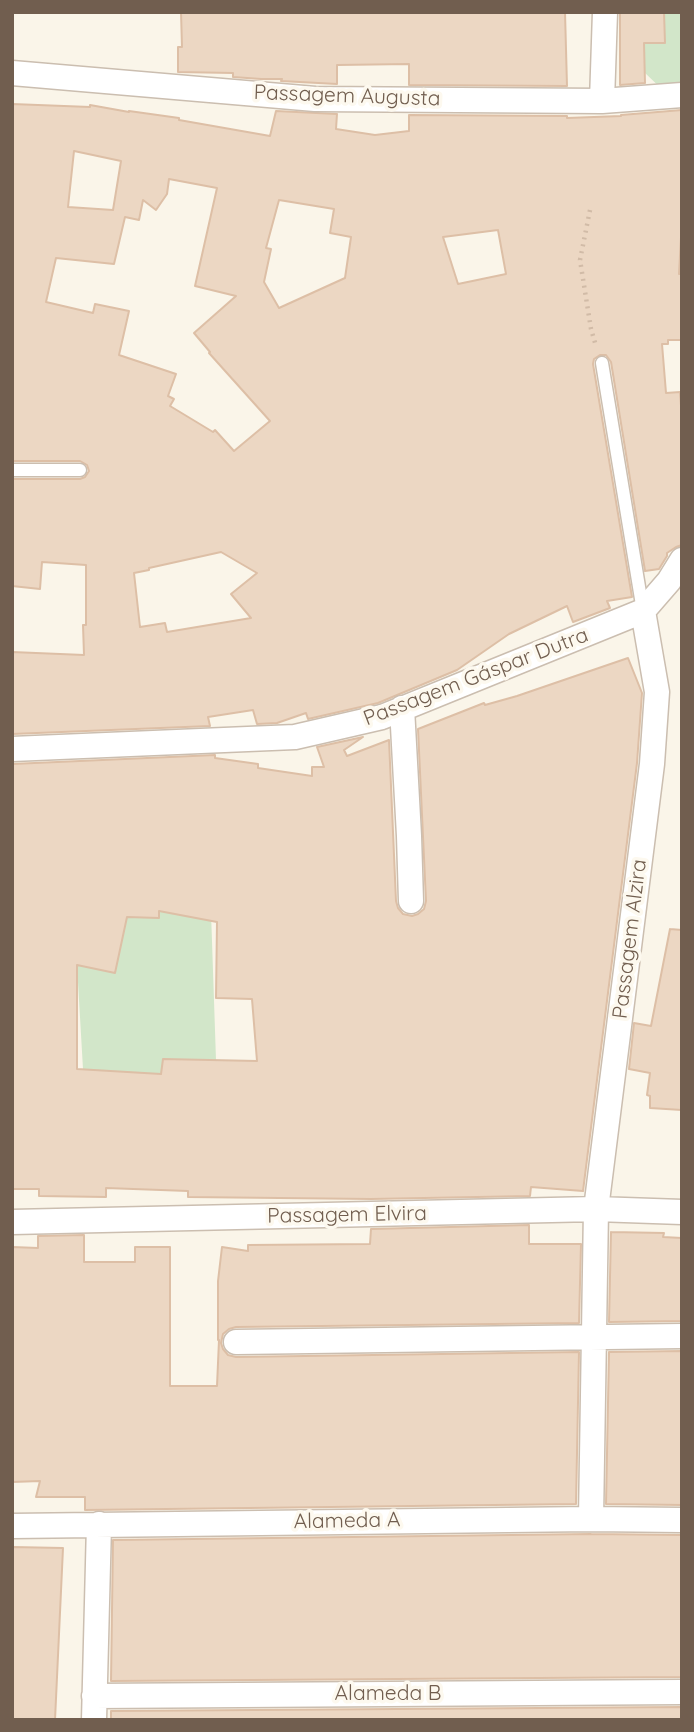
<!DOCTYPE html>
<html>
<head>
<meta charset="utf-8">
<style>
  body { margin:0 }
  #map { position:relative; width:694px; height:1732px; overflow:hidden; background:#faf5e9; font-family:Quicksand,sans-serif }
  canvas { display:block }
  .frame { position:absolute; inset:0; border:14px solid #715e4f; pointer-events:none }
</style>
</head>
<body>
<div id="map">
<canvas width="694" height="1732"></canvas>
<div class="frame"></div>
</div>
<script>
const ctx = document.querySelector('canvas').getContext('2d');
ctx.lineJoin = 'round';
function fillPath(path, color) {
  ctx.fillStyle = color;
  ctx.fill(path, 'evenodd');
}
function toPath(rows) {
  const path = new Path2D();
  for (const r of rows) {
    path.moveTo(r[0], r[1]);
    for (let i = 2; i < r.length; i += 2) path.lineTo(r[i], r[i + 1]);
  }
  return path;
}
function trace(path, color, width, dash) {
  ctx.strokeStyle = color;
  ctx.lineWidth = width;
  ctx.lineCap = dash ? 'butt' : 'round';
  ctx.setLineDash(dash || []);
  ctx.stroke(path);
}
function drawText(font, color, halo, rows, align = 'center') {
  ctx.font = font + ' Quicksand,sans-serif';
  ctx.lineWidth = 7;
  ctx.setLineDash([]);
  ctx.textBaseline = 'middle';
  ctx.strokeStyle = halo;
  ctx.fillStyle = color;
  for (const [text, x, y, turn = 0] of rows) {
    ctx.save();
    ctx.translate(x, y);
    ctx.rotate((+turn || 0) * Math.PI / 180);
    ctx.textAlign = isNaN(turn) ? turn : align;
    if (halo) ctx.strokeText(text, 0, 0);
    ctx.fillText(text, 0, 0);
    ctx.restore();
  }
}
const green = toPath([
  [664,12,682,12,682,94,669,96,644,72,644,43,665,42],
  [210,882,216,1060,161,1074,83,1069,77,965,90,923,160,902,174,901,175,914,193,917]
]);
const building = toPath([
  [181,12,565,12,567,86,409,85,409,64,337,65,337,84,281,81,282,79,261,79,233,77,233,73,178,72,178,47,182,47,181,12],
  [620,12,664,12,665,43,644,43,645,83,620,85,620,12],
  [12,104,90,107,90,105,129,112,129,111,179,118,179,120,270,136,276,111,337,114,336,129,375,135,409,131,409,115,567,116,567,118,621,116,621,115,682,110,682,219,679,274,682,274,682,340,668,340,668,344,662,344,666,393,680,392,682,420,682,545,676,547,667,553,667,556,659,569,645,571,611,362,606,355,600,355,594,359,593,364,632,597,607,601,610,608,573,622,567,606,509,634,457,670,378,703,308,719,306,713,277,723,257,724,253,710,208,717,210,726,12,734,12,652,84,655,83,625,86,625,86,565,42,562,40,589,12,586,12,479,80,479,85,477,89,471,87,465,80,461,12,461,12,104],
  [74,151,121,161,113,210,68,207,74,151],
  [169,179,217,188,195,286,236,296,194,333,210,352,209,353,270,421,234,451,215,430,213,432,170,406,174,399,168,396,176,374,119,355,129,311,95,304,93,313,46,302,56,258,114,264,125,217,139,220,143,200,156,210,167,194,169,179],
  [279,200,334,209,330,233,351,237,345,278,279,308,264,282,271,249,266,248,279,200],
  [498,230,506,274,458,284,443,237,498,230],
  [221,552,257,573,231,594,251,618,167,632,165,623,140,627,134,573,149,570,149,568,221,552],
  [628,658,642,693,637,763,583,1191,531,1187,530,1196,371,1199,188,1197,188,1191,106,1188,106,1197,39,1196,39,1189,12,1189,12,764,215,755,215,758,258,764,258,768,312,776,312,767,324,767,317,747,363,737,344,750,347,756,389,740,396,901,398,908,403,914,412,916,418,914,424,909,426,901,418,729,484,703,485,705,517,696,628,658],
  [159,911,217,922,216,998,252,999,257,1061,163,1059,161,1074,77,1069,77,965,115,973,127,917,159,918,159,911],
  [670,929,682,930,682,1110,650,1108,650,1096,647,1095,650,1073,629,1069,634,1023,651,1026,670,929],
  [529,1225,529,1244,581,1244,579,1323,236,1327,229,1329,223,1334,221,1343,223,1349,228,1355,236,1357,579,1352,576,1504,85,1510,85,1497,36,1497,40,1481,12,1482,12,1247,38,1248,38,1236,84,1235,84,1262,135,1262,135,1247,170,1247,170,1386,217,1386,219,1340,218,1340,218,1281,222,1247,248,1251,248,1245,370,1244,371,1229,529,1225],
  [611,1232,664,1233,663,1237,682,1238,682,1321,609,1322,611,1232],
  [682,1351,682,1505,606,1504,609,1352,682,1351],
  [591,1534,682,1535,682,1677,111,1681,113,1540,591,1534],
  [12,1547,63,1548,55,1720,12,1720,12,1547],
  [682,1707,682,1720,111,1720,111,1711,682,1707]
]);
const path = toPath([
  [590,210,580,260,591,329,596,346]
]);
const lane = toPath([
  [602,363,643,611],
  [12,470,80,470]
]);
const street = toPath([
  [12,73,315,99,602,101,682,95],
  [602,101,605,12],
  [402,708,409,836,411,901],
  [12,749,295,737,382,717,643,611,669,581,682,560],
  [12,1222,596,1209,682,1212],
  [236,1342,682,1336],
  [591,1519,596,1209,652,764,657,692,643,611],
  [12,1526,591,1519,682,1520],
  [94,1696,682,1692],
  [94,1720,99,1524]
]);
const streetNames = [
  ["Passagem Augusta",347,96,2],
  ["Passagem Gáspar Dutra",476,677,-21],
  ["Passagem Alzira",630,939,-83],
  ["Passagem Elvira",347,1215,-1],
  ["Alameda A",347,1521,-1],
  ["Alameda B",388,1694]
];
fillPath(green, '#d2e6c9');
fillPath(building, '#ecd7c3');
trace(building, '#ddbfa6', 2);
trace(lane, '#cbbeb0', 15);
trace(street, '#cbbeb0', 27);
trace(path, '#d1bba7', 4.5, [2, 5]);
trace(lane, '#fff', 12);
trace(street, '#fff', 24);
drawText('21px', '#715e4f', '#fdf9ef', streetNames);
</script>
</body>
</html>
